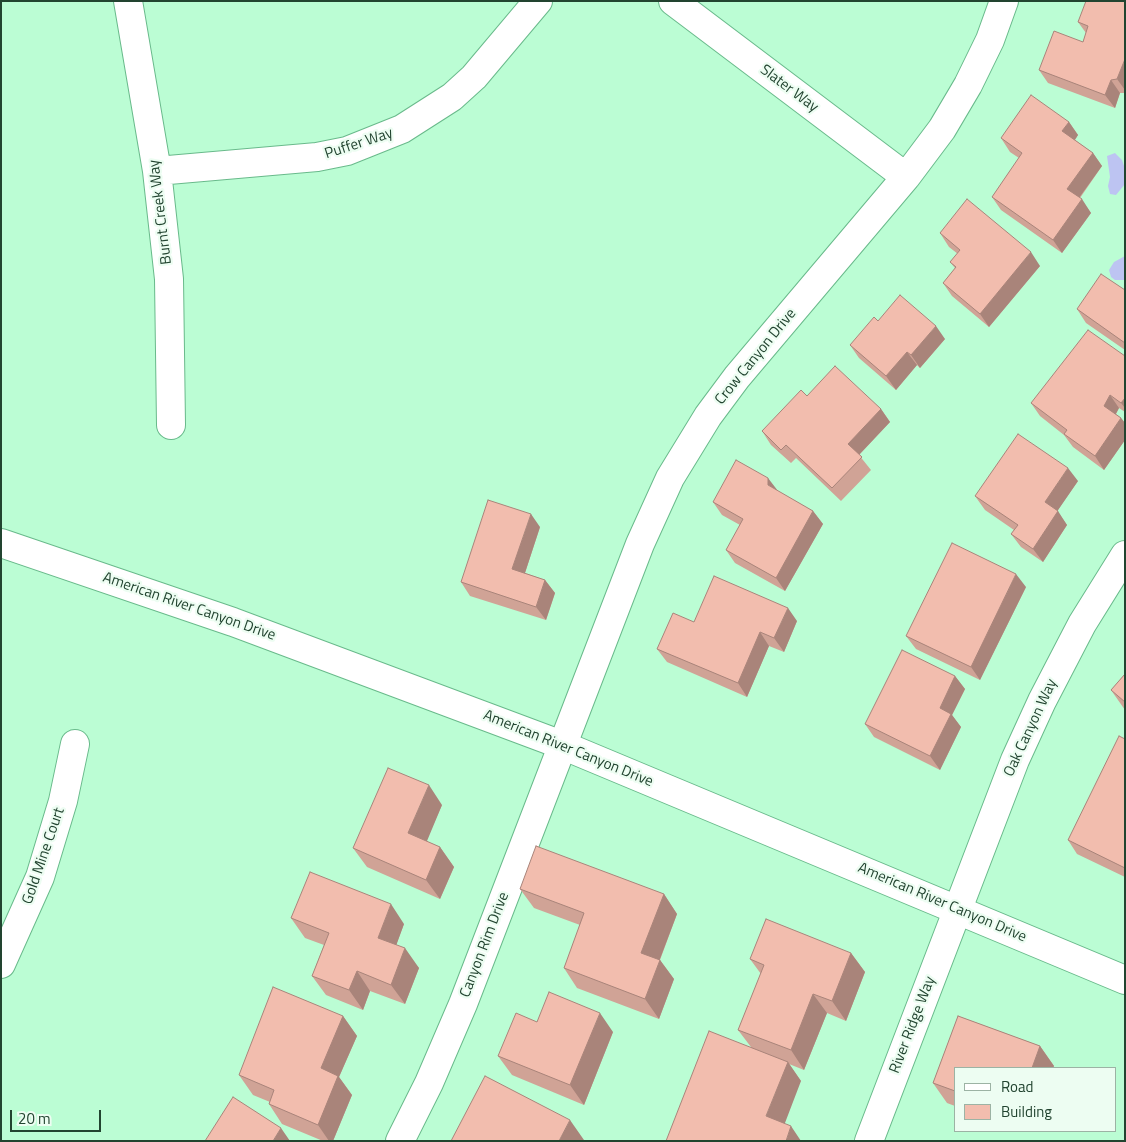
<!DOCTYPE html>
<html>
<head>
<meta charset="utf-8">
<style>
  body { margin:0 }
  #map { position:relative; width:1126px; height:1142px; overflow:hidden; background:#bbfdd4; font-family:"Titillium Web",sans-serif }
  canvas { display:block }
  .frame { position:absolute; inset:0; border:2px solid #224430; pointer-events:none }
  .legend { position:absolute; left:954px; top:1067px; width:162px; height:65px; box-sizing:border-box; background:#edfdf2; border:1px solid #9cb3a4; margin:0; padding:6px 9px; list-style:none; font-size:15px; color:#224430 }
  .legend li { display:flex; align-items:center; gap:10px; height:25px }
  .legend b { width:25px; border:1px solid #9cb3a4 }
  .scale { position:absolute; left:10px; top:1110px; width:91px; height:22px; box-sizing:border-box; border:2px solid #224430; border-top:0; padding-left:6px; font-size:15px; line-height:18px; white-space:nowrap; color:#224430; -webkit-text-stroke:4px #edfdf2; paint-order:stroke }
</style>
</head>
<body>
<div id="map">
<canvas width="1126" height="1142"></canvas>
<div class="frame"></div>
<ul class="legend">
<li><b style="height:6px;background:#fff"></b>Road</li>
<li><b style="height:14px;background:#f2bdae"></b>Building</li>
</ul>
<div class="scale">20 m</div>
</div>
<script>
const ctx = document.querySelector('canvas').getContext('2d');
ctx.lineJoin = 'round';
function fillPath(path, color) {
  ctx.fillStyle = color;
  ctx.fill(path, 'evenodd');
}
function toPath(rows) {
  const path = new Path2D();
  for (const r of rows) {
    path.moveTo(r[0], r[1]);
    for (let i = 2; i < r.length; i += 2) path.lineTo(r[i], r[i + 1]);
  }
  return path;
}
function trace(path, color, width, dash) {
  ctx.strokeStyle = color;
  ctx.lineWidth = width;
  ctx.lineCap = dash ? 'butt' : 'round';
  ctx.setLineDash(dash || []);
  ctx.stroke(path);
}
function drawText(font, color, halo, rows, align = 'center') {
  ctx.font = font + ' "Titillium Web",sans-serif';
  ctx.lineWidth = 4.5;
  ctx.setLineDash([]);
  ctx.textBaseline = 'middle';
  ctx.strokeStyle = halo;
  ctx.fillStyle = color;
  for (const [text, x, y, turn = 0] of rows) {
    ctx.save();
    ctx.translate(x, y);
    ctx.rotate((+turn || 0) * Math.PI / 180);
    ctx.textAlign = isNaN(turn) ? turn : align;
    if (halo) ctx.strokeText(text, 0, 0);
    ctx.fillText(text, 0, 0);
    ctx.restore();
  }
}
const water = toPath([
  [1115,153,1122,160,1125,169,1125,184,1116,195,1110,194,1108,186,1110,177,1107,156],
  [1125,256,1125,280,1115,280,1111,277,1109,270,1114,262]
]);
const minor = toPath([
  [128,1,157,171,169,279,171,425],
  [673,1,906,177],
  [157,171,317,157,347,151,402,129,452,97,474,77,538,1],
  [1,964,40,877,63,801,75,744],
  [400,1141,429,1083,463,1004,640,544,670,478,708,416,737,377,906,177,942,129,968,85,990,40,1004,1],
  [869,1141,1015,760,1042,701,1082,624,1125,555]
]);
const major = toPath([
  [1,543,233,622,562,745,1125,980]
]);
const wall = toPath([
  [1125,1,1125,93,1120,93,1115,108,1048,83,1039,70,1083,42,1086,33,1078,22],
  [1069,122,1078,135,1075,140,1093,153,1102,166,1080,198,1091,213,1062,253,1001,210,992,197,1019,158,1010,152,1001,138],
  [940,233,1040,266,989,327,952,296,943,283,955,268,950,262,958,254,949,247],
  [1125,290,1125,350,1086,323,1077,309],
  [878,321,945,339,920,368,917,365,896,390,859,358,850,345],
  [1125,356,1125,412,1119,408,1116,414,1121,418,1125,423,1125,440,1104,470,1073,447,1064,435,1040,416,1031,403],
  [807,396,881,409,890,422,859,455,871,470,841,501,796,458,791,463,771,445,762,431],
  [1078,481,1057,511,1067,525,1043,562,1021,547,1011,534,1014,530,985,510,975,496],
  [777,491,813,511,823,524,785,591,735,563,726,550,740,525,722,515,713,502],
  [540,527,525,573,545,580,555,593,546,620,470,596,461,582],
  [1026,587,980,680,916,649,906,636],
  [797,621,784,652,769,646,747,697,667,662,657,649],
  [1125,674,1125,710,1111,690],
  [955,676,965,689,952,715,961,727,940,770,874,737,865,724],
  [1125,739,1125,877,1077,854,1068,840],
  [442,805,426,841,440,847,454,867,440,899,367,867,353,848],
  [520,889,664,894,677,914,660,960,674,979,659,1019,577,988,564,968,580,925,534,908],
  [291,918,404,924,396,945,419,968,405,1004,370,991,363,1010,326,995,312,976,324,945,305,938],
  [851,953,865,972,846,1021,827,1013,804,1070,789,1064,801,1081,666,1141,751,1047,738,1030,761,974,750,959],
  [343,1016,357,1036,339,1077,352,1095,333,1141,323,1141,282,1124,269,1104,270,1102,253,1095,239,1075],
  [958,1016,1040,1046,1054,1066,1053,1068,955,1068,955,1106,947,1103,933,1083],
  [537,1022,613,1032,584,1105,512,1075,498,1056]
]);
const shadedWall = toPath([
  [1125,59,1125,90,1117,79],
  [1111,80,1120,93,1115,108,1105,95],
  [1069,122,1078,135,1072,144,1062,131],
  [1093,153,1102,166,1076,202,1067,189],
  [1082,199,1091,213,1062,253,1053,240],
  [1031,252,1040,266,989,327,980,314],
  [936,326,945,339,920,368,911,355],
  [907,352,917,365,896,390,886,376],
  [1110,395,1119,408,1113,419,1104,406],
  [1125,398,1125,408,1121,403],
  [881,409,890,422,857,457,848,444],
  [1121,418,1125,423,1125,440,1104,470,1095,456],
  [1068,468,1078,481,1054,516,1045,502],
  [768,478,778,491,768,485],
  [813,511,823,524,785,591,776,578],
  [1058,511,1067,525,1043,562,1033,549],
  [531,514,540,527,522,582,512,569],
  [1016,574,1026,587,980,680,971,667],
  [545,580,555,593,546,620,536,607],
  [788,608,797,621,784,652,774,638],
  [760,632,769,646,747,697,738,683],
  [955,676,965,689,952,715,961,727,940,770,930,756,940,708],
  [429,785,442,805,422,853,408,833],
  [440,847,454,867,440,899,426,880],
  [664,894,677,914,655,972,641,953],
  [391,904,404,924,392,957,378,938],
  [405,948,419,968,405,1004,391,985],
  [851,953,865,972,846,1021,832,1001],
  [660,960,674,979,659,1019,645,999],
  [357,971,370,991,363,1010,349,990],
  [813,994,827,1013,804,1070,791,1050],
  [600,1013,613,1032,584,1105,570,1085],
  [343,1016,357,1036,339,1077,352,1095,333,1141,329,1141,318,1125,321,1068],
  [1040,1046,1054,1066,1053,1068,1032,1068],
  [788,1062,801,1081,780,1136,766,1116],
  [570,1120,584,1140,583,1141,559,1141],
  [791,1126,801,1141,786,1141],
  [281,1128,290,1141,273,1141]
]);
const building = toPath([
  [1086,1,1125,1,1125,59,1117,79,1111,80,1105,95,1039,70,1054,31,1083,42,1088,26,1078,22,1086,1],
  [1031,95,1069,122,1062,131,1093,153,1067,189,1082,199,1053,240,992,197,1022,153,1001,138,1031,95],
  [967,199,1031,252,980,314,943,283,956,267,950,262,960,250,940,233,967,199],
  [1101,274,1125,290,1125,343,1077,309,1101,274],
  [900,295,936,326,911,355,907,352,886,376,850,345,874,317,878,321,900,295],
  [1088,330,1125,356,1125,398,1121,403,1110,395,1104,406,1121,418,1095,456,1064,434,1067,430,1031,403,1088,330],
  [835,366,881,409,848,444,862,457,832,488,786,445,781,450,762,431,801,390,807,396,835,366],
  [1018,434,1068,468,1045,502,1058,511,1033,549,1011,534,1018,525,975,496,1018,434],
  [736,460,768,478,768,485,813,511,776,578,726,550,743,519,713,502,736,460],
  [488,500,531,514,512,569,545,580,536,607,461,582,488,500],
  [952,543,1016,574,971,667,906,636,952,543],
  [714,576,788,608,774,638,760,632,738,683,657,649,673,613,694,622,714,576],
  [902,650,955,676,940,708,951,714,930,756,865,724,902,650],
  [1125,674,1125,702,1111,690,1125,674],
  [1119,736,1125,739,1125,868,1068,840,1119,736],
  [388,768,429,785,408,833,440,847,426,880,353,848,388,768],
  [536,846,664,894,641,953,660,960,645,999,564,968,584,913,520,889,536,846],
  [310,872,391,904,378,938,405,948,391,985,357,971,349,990,312,976,329,933,291,918,310,872],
  [766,919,851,953,832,1001,813,994,791,1050,738,1030,764,965,750,959,766,919],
  [273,987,343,1016,321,1068,338,1076,318,1125,269,1104,274,1090,239,1075,273,987],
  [549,992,600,1013,570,1085,498,1056,516,1013,537,1022,549,992],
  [958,1016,1040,1046,1032,1068,955,1068,955,1091,933,1083,958,1016],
  [709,1031,788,1062,766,1116,791,1126,786,1141,666,1141,709,1031],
  [485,1076,570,1120,559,1141,451,1141,485,1076],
  [233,1097,281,1128,273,1141,205,1141,233,1097]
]);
const streetNames = [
  ["Slater Way",789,89,37],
  ["Puffer Way",359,144,-18],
  ["Burnt Creek Way",161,212,-97],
  ["Crow Canyon Drive",756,357,-51],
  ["American River Canyon Drive",189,607,19],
  ["Oak Canyon Way",1031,728,-65],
  ["American River Canyon Drive",568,749,22],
  ["Gold Mine Court",44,856,-71],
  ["American River Canyon Drive",942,903,23],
  ["Canyon Rim Drive",485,945,-69],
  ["River Ridge Way",913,1025,-69]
];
fillPath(water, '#bdc4f2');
trace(minor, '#69ba8b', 30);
trace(major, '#69ba8b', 30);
trace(minor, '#fff', 28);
trace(major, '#fff', 28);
fillPath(wall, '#d0a396');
fillPath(shadedWall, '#a9847a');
fillPath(building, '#f2bdae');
trace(building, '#a9847a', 1);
drawText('15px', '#224430', '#edfdf2', streetNames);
</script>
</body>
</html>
